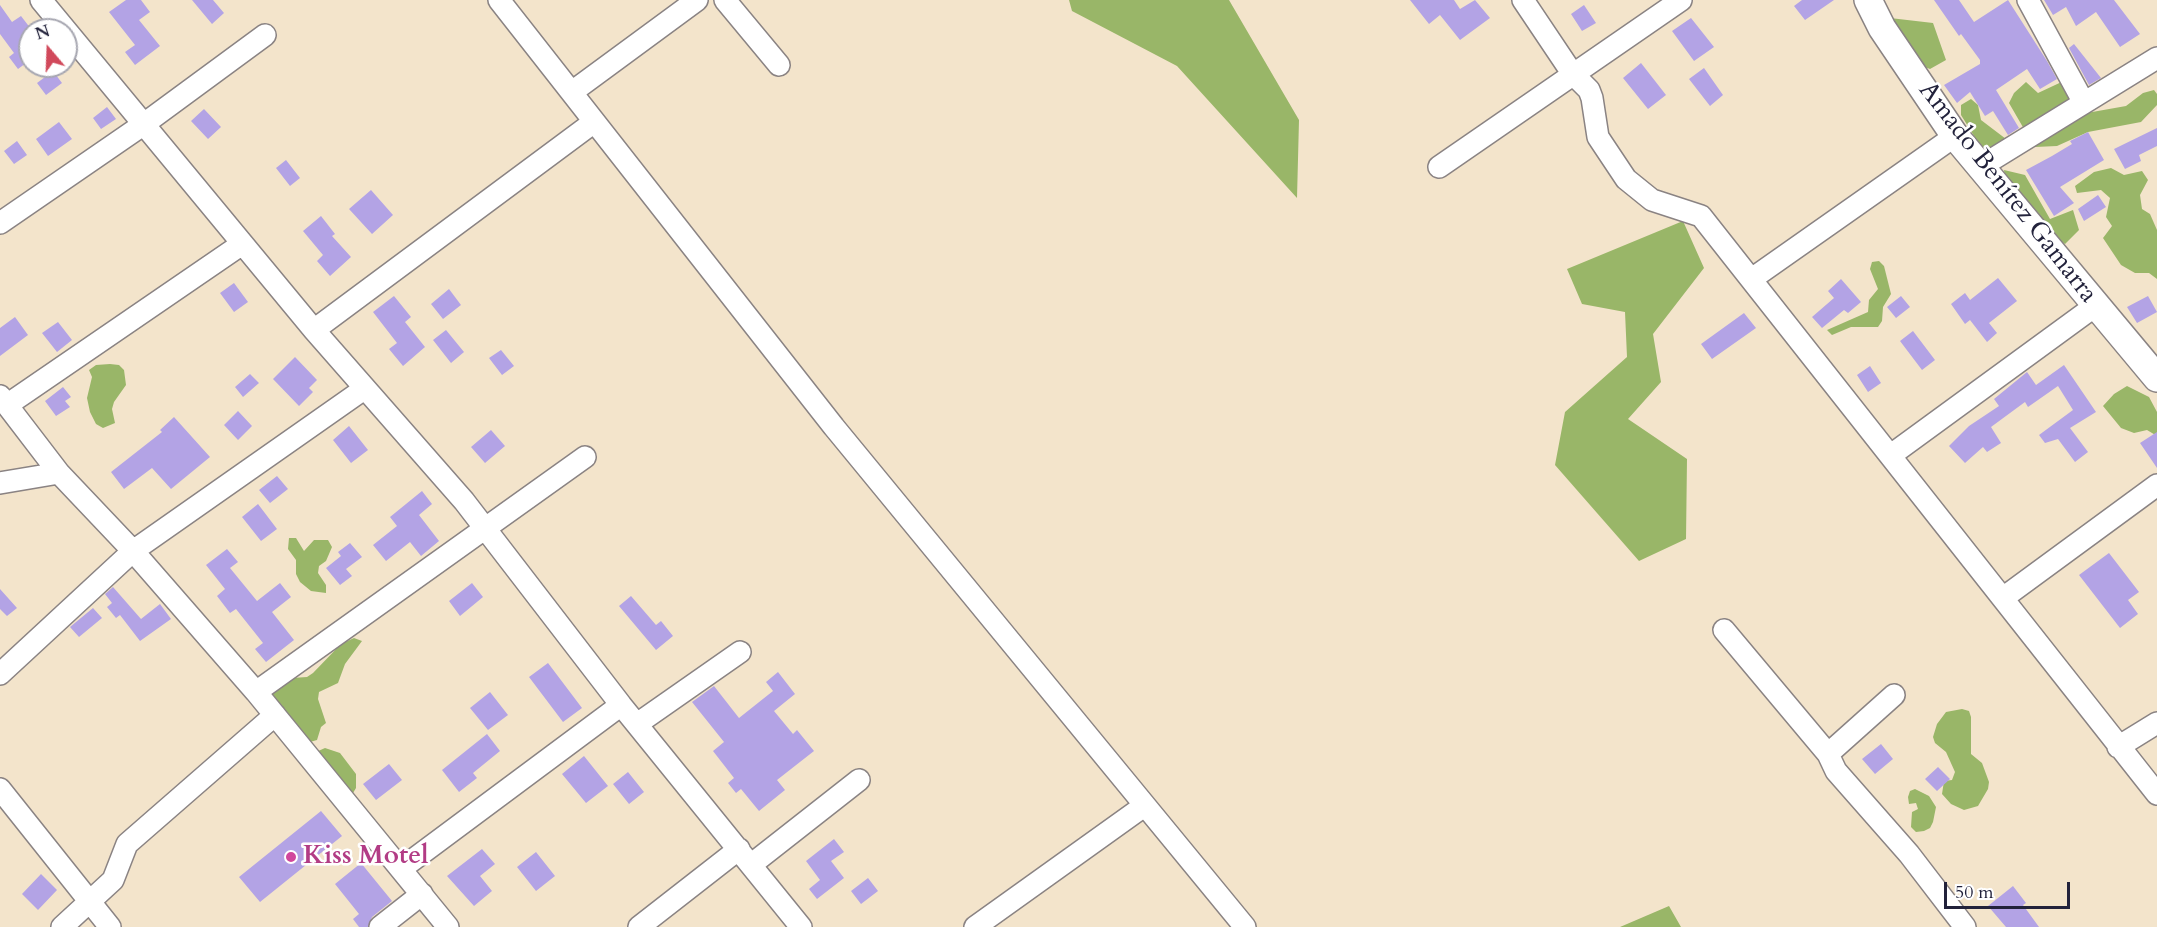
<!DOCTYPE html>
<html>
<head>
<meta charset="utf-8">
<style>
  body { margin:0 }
  #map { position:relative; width:2157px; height:927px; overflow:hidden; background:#f3e4cb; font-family:Cardo,serif }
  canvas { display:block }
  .north { position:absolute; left:18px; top:18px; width:60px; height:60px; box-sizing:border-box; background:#fff; border:2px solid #a7a7b1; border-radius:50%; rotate:341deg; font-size:16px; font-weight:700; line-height:24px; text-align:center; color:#22223b }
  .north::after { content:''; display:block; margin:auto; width:21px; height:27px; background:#d1495b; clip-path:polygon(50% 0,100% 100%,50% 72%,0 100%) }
  .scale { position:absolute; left:1944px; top:882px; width:126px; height:27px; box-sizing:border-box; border:3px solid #22223b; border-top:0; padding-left:8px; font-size:18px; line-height:21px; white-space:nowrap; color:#22223b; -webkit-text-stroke:4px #fff; paint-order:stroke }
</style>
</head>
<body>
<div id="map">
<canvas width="2157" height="927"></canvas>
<div class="north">N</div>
<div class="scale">50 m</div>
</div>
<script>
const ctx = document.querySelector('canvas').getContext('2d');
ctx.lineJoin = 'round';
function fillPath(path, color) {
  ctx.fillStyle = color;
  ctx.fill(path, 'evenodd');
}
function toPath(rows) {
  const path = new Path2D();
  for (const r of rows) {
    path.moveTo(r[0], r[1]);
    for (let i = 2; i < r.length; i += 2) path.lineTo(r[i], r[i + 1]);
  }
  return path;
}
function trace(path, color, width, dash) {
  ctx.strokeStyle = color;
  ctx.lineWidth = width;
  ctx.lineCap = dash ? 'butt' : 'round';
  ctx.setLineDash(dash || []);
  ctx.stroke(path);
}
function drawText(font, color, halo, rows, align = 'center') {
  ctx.font = font + ' Cardo,serif';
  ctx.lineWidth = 5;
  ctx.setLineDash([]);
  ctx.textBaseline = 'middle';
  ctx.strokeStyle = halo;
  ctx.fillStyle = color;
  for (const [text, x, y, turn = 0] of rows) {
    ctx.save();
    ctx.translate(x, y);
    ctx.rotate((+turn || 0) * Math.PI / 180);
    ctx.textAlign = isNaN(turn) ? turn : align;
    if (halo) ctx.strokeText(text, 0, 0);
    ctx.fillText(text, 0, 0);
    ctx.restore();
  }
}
const forest = toPath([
  [1069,0,1229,0,1299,120,1297,198,1177,66,1072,11],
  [1890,18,1933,23,1946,60,1930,69,1917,64],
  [2068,79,2075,97,2001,148,1984,152,1961,115,1961,105,1971,99,1978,105,1981,120,2006,139,2024,129,2009,103,2014,93,2026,82,2038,93],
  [2154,90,2157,94,2157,105,2141,122,2088,132,2057,146,2035,147,2035,140,2081,114,2126,106,2143,93],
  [2111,168,2124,175,2142,171,2148,180,2140,195,2142,209,2150,214,2157,230,2157,279,2149,273,2135,273,2121,265,2103,238,2112,226,2106,217,2110,198,2101,190,2077,193,2075,186,2094,172],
  [2004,170,2025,175,2050,219,2073,210,2079,230,2065,244,2051,234,2037,213,2019,203,2006,187],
  [1683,221,1704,268,1653,334,1661,382,1628,419,1687,459,1686,539,1639,561,1555,465,1565,412,1627,357,1625,312,1582,304,1567,269],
  [1879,261,1884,266,1891,294,1883,307,1882,321,1878,327,1851,327,1832,335,1827,330,1868,312,1869,300,1878,289,1870,269,1872,262],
  [110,364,119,365,124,370,126,385,114,402,112,409,115,423,103,428,96,424,90,412,87,398,92,377,89,370,96,365],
  [2127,386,2149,397,2157,412,2157,436,2147,430,2134,433,2121,428,2103,406,2114,394],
  [289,538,296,538,304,551,314,540,328,540,332,547,326,561,319,566,318,573,326,585,326,593,311,591,300,582,296,574,296,560,288,549],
  [354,638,362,641,345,664,338,683,319,692,318,699,326,723,321,727,317,740,310,742,271,696,273,689,292,678,307,677,313,673,341,644],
  [1962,709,1969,711,1971,717,1971,754,1982,763,1989,782,1988,789,1978,806,1964,810,1951,804,1942,794,1944,781,1952,780,1955,772,1946,752,1935,743,1933,737,1937,724,1946,712],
  [325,748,340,753,356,774,356,788,353,793,349,794,316,752],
  [1915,789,1929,796,1936,807,1933,822,1930,828,1924,831,1916,832,1911,827,1912,812,1918,809,1916,803,1909,804,1908,797,1910,791],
  [1669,906,1681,927,1620,927]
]);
const building = toPath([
  [126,0,141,0,150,12,139,20,160,46,135,65,125,52,135,45,109,12],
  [192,0,213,0,224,13,212,24],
  [1410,0,1454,0,1460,9,1475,0,1490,18,1460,40,1440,15,1429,24],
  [1802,0,1834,0,1805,20,1794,6],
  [1934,0,1959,0,1974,22,2008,0,2047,61,2057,79,2040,89,2027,69,1996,90,2019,128,2008,135,1993,111,1985,116,1970,92,1957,103,1944,85,1980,64,1980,60,1961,34,1959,36],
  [2044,0,2114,0,2140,34,2120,47,2096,12,2076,26,2066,7,2053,15],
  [0,5,12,22,21,16,31,29,24,34,30,43,30,60,18,69,9,57,14,53,0,34],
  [1584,5,1596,23,1582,31,1571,14],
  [1691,18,1714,47,1694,61,1672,31],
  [2074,44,2101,78,2089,85,2069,48],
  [1641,63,1666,95,1648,109,1623,78],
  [1704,68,1723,95,1710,106,1689,79],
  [53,71,62,83,46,95,37,83],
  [107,107,116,119,101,129,93,118],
  [204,109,221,127,208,139,191,121],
  [59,122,72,139,48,156,36,139],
  [2157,128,2157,146,2139,155,2141,161,2125,169,2114,149],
  [2088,132,2104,160,2060,187,2074,203,2054,216,2026,170,2052,156,2072,144,2070,141],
  [17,141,27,155,14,164,4,151],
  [286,160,300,178,290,186,276,168],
  [371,190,393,215,372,234,349,209],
  [2098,195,2106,207,2084,221,2078,209],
  [321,216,335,234,332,236,351,257,330,276,317,261,323,255,303,231],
  [1998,278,2017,301,1989,323,1997,333,1987,342,1970,320,1965,324,1951,304,1965,293,1970,300],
  [1841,279,1861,302,1848,313,1844,310,1822,328,1812,317,1834,298,1828,291],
  [234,283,248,302,234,312,220,293],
  [449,289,461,305,443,319,431,304],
  [394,296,411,317,405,322,425,347,403,366,389,349,397,343,373,312],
  [1901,296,1910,307,1896,318,1887,307],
  [2148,296,2157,312,2137,323,2127,307],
  [1744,313,1756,328,1712,359,1701,344],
  [15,317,28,335,0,356,0,328],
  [58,322,72,340,57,352,42,333],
  [446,330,464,352,451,363,433,340],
  [1913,331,1935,360,1922,370,1900,341],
  [501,350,514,366,502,375,489,358],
  [295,357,317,380,309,388,313,392,299,406,273,379],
  [2064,365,2096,412,2070,428,2088,452,2075,462,2058,439,2045,443,2039,435,2073,410,2058,386,2028,407,2025,402,1991,427,2001,443,1987,452,1983,447,1965,463,1949,446,1969,426,1999,406,1994,399,2027,372,2036,385],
  [1870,366,1881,383,1868,392,1857,375],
  [250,374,259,383,243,397,235,387],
  [63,387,71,397,65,401,70,407,56,416,45,401],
  [238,411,252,426,238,440,224,425],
  [174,417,210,457,171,489,152,468,124,489,111,472,162,432,160,430],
  [349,426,368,450,351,463,333,440],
  [491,430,505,446,485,463,471,447],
  [2157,432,2157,468,2140,443],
  [277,476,288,489,270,503,259,490],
  [422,491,432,504,419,515,439,541,421,556,410,542,386,561,373,545,397,526,390,517],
  [258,504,277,529,261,541,242,517],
  [350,543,362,557,346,569,352,576,340,585,326,568,341,556,338,552],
  [227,549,238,562,230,568,257,601,280,583,291,597,272,612,294,640,266,662,255,649,263,643,236,609,230,613,217,596,225,589,206,565],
  [2109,553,2139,592,2128,600,2138,614,2120,628,2079,575],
  [472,583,483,597,460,616,449,601],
  [113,587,141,619,160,604,171,619,140,641,120,615,116,618,107,607,112,603,105,594],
  [0,589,17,608,7,616,0,609],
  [631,596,656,625,661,621,673,636,656,650,619,606],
  [93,608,102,618,79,637,70,627],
  [548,663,582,708,563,722,529,677],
  [778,672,795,694,774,711,793,734,797,730,814,751,777,780,785,790,759,811,741,789,736,793,728,783,734,778,713,751,724,742,692,702,714,686,739,718,773,691,766,682],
  [490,692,508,715,488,730,470,708],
  [487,734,500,751,473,773,477,778,459,792,442,770],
  [1881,744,1893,759,1875,774,1862,759],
  [584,756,608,786,586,803,562,774],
  [389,764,402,780,376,800,363,784],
  [1938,767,1950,779,1937,791,1925,779],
  [628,772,644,792,629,804,613,784],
  [321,811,342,836,260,902,239,877],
  [834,839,844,852,831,861,844,878,817,899,809,889,820,880,806,861],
  [482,849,495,864,480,876,492,891,474,906,447,876],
  [536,852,555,876,536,891,517,867],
  [361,863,392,901,372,917,368,927,359,927,353,919,359,914,335,884],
  [41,874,57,890,38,910,22,894],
  [868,878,878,891,861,904,851,891],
  [2013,886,2026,903,2023,905,2039,927,2006,927,1988,906]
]);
const minor = toPath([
  [41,0,314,330,464,501,621,705,801,927],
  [499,0,834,427,1245,927],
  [725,0,779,65],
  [1523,0,1572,73,1589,90,1592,98,1598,137,1626,179,1652,200,1701,216,2157,794],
  [2028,0,2084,103],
  [572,92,697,0],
  [1439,167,1681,0],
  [1980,167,2157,58],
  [0,223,144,124,265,35],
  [1753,278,1955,136],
  [314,330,594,122],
  [0,396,59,473],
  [7,405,242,244],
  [1891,455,2095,306],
  [0,483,59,473,133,551,256,692,448,927],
  [2003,598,2157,485],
  [1724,630,1828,754,1836,771,1909,854,1965,927],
  [0,674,133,551,364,389],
  [256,692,585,457],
  [637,724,740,652],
  [2118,747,2157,723],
  [1828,754,1894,695],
  [0,789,110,927],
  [752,864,859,780],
  [402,868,621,705],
  [62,927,113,880,127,844,275,715],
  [380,927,422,894],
  [639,927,739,849],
  [975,927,1144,806]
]);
const major = toPath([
  [1868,0,1882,28,1955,136,2157,378]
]);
const markers = [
  [291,857,6,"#d1479c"]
];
const streetNames = [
  ["Amado Benítez Gamarra",2007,193,52]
];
const hotelNames = [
  ["Kiss Motel",303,857]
];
fillPath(forest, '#99b668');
fillPath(building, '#b3a3e5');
trace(minor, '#8a8383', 24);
trace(major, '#8a8383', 30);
trace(minor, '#fff', 21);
trace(major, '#fff', 27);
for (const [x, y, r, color] of markers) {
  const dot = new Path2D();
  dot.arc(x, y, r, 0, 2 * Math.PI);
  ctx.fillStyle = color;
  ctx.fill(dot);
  trace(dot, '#fff', 2);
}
drawText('26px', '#22223b', '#fff', streetNames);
drawText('bold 26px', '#b23c85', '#fff', hotelNames, 'left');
</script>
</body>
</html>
